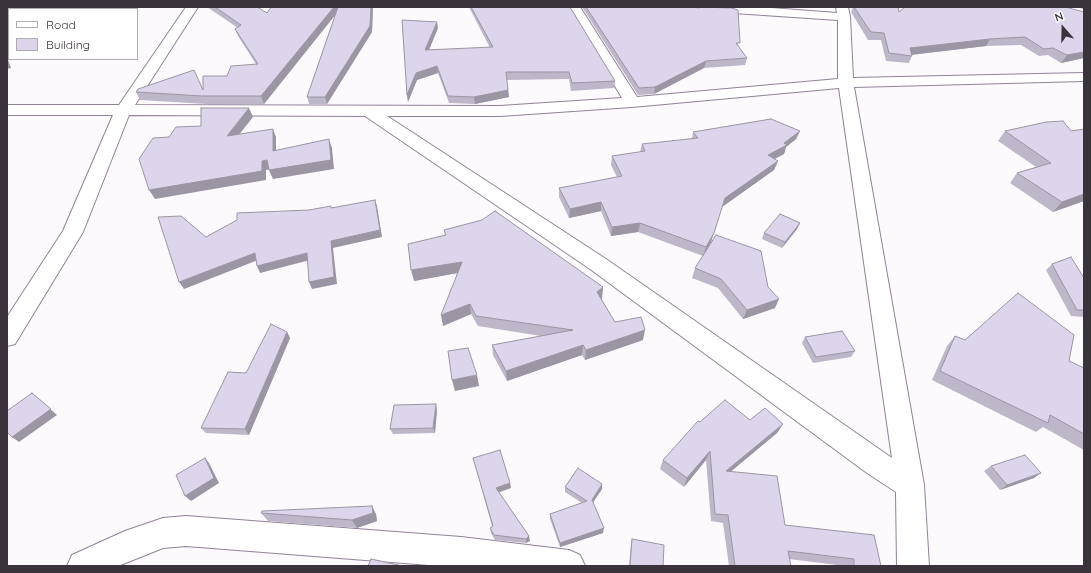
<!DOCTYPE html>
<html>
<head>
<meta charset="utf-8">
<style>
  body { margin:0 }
  #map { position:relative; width:1091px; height:573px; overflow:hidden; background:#fdfafe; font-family:Quicksand,sans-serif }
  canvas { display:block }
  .frame { position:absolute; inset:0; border:8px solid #3a333b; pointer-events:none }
  .legend { position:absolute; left:8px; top:8px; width:130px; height:52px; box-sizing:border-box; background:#fff; border:1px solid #b0adb1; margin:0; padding:5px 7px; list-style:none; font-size:12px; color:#3a333b }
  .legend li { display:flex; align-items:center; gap:8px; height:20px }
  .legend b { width:20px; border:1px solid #b0adb1 }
  .north { position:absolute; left:1043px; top:8px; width:40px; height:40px; -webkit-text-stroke:3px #fff; paint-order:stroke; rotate:340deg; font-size:11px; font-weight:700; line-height:16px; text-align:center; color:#3a333b }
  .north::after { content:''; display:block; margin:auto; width:14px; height:18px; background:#3a333b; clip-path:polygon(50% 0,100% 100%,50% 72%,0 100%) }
</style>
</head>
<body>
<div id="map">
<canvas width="1091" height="573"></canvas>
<div class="frame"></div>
<ul class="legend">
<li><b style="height:5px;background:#fff"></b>Road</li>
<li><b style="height:11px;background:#ddd5eb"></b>Building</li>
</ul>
<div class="north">N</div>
</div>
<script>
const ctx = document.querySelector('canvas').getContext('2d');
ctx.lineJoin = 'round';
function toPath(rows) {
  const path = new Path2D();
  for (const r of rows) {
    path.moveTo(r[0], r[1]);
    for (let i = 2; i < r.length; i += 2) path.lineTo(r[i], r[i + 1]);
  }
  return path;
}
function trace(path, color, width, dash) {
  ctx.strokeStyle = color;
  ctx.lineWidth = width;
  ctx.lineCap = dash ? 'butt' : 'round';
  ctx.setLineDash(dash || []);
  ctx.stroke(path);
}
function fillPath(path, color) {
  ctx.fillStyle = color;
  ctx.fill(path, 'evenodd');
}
const street = toPath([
  [186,7,198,7,135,105,500,106,622,98,568,7,580,7,637,97,838,79,838,20,704,11,698,7,758,7,837,13,836,7,848,7,850,17,853,78,1084,73,1084,81,854,87,924,485,929,566,897,566,896,492,867,473,590,269,365,116,129,115,83,232,15,344,7,346,7,317,63,231,113,115,7,115,7,105,119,105,186,7],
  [839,88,892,458,606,259,387,116,500,116,632,107,839,88],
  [186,516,461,537,569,550,580,555,585,566,442,566,186,546,163,548,118,566,67,566,72,555,125,531,163,518,186,516]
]);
const wall = toPath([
  [207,7,257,7,267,13,271,7,373,7,372,32,327,104,309,104,307,97,335,15,264,104,206,104,140,100,136,92,203,89,227,76,256,64,238,36,235,29,238,28],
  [469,7,570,7,615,81,614,88,571,91,569,79,507,80,509,97,475,104,449,103,438,73,417,80,408,102,407,95,438,28,429,50,490,48],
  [582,7,693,7,699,8,699,7,724,7,739,47,747,58,745,65,704,68,654,94,638,95],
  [778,7,794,7,793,8],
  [853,7,898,7,899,12,1065,7,1084,58,1061,63,1048,55,1039,56,1021,45,986,46,912,55,909,63,886,61,881,40,868,40,851,12],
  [1078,7,1084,7,1084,10],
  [1084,129,1084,201,1053,212,1010,183,1017,173,1036,167,998,141,1005,131,1071,131],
  [800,131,796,139,786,147,784,154,774,159,778,161,774,170,722,207,711,242,768,287,775,308,743,319,718,288,692,278,695,268,703,256,638,232,611,236,601,211,569,218,559,197,559,188,617,177,611,165,612,156,640,152,642,144,692,139,693,132],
  [800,223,797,229,782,248,762,239,764,233],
  [444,230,603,287,602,298,601,299,615,322,643,340,585,360,582,355,507,381,493,355,492,345,541,336,478,326,471,314,443,326,457,273,414,281,445,235],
  [1052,264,1084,278,1084,317,1071,316,1046,270],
  [287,332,290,338,249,435,206,433,201,428,246,373],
  [955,336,965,340,1069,361,1084,368,1084,450,1043,427,1036,432,932,380,947,346],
  [805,337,855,351,851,357,813,363,802,343],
  [437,410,435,433,393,434,390,429],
  [750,420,783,424,777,433,731,471,785,525,881,566,845,566,789,559,791,566,729,566,723,523,711,521,706,460,684,487,660,469,663,460,700,422],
  [473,458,510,483,511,488,499,492,530,541,526,543,495,540,491,533,490,528,492,526],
  [991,466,1034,478,1000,490,984,471],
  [565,487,602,489,593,502,603,533,560,547,550,519,550,514,582,503,565,492],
  [261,513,376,514,377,521,357,528,268,521],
  [632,539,663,566,629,566,631,543]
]);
const shadedWall = toPath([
  [334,7,340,7,340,9,264,104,261,96],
  [371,7,373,7,372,32,327,104,325,97],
  [437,22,438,28,426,57,425,50],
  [9,29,9,36,7,33,7,30],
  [990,39,986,46,909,55,910,48],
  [1084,52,1084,58,1061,63,1067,55],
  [7,57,11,68,7,69],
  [706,61,704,68,654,94,655,87],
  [437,66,438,73,417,80,408,102,407,95,416,73],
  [508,90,509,97,475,104,474,97],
  [249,108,253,117,231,145,227,136],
  [273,129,276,137,276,160,273,151],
  [800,131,796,139,786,147,784,154,765,164,768,155],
  [329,139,332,148,334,169,273,179,269,170],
  [267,160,271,169,266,170,266,180,155,199,149,190,262,161],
  [778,161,774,170,722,207,711,242,703,256,706,247,725,198],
  [1084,194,1084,201,1053,212,1062,202],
  [375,200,377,206,382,237,333,248,337,284,312,289,309,282,331,241],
  [601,202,601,211,569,218,570,209],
  [640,223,638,232,611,236,612,227],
  [800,223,797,229,782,248,785,242],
  [255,253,258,260,184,289,179,282],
  [307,253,310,260,260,273,257,266],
  [462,262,463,272,414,281,411,270],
  [603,287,602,298,596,303,597,292],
  [779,299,775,308,743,319,747,310],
  [470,304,471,314,443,326,441,315],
  [645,330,643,340,585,360,586,350],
  [287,332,290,338,249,435,245,429],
  [583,345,582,355,507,381,506,371],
  [477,375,479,386,455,391,452,380],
  [32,393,57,415,19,442,12,437],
  [436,404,437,410,435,433,433,428],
  [783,424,777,433,722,479,726,471],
  [710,451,706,460,684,487,687,478],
  [205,458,209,463,219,483,191,501,185,496],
  [1041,473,1034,478,1000,490,1007,485],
  [510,483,511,488,497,493,496,488],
  [602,484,602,489,592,504,592,500],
  [372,506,376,514,377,521,357,528,352,520],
  [604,528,603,533,560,547,560,543],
  [529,536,530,541,526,543,526,539]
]);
const building = toPath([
  [7,7,12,7,18,9,9,9,9,29,7,30,7,7],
  [49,7,122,7,124,9,51,9,49,7],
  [215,7,257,7,267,13,271,7,334,7,261,96,202,96,136,92,138,89,194,70,203,90,203,76,227,76,231,66,258,64,235,29,241,25,215,7],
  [338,7,371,7,370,26,325,97,307,97,338,7],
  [471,7,570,7,615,81,572,83,569,72,506,72,508,90,474,97,448,96,437,66,416,73,407,95,402,20,437,22,425,50,493,47,471,7],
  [586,7,693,7,699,8,700,7,732,8,738,10,740,43,736,43,747,58,706,61,655,87,639,88,586,7],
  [854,7,898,7,899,12,905,7,1065,7,1084,12,1084,52,1067,55,1053,48,1044,49,1025,37,990,39,910,48,912,56,889,53,884,33,871,32,854,7],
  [201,108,249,108,227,136,273,129,273,151,329,139,331,160,269,170,267,160,262,161,262,171,149,190,139,159,153,138,169,137,176,127,201,126,201,108],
  [771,119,800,131,784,143,787,145,768,155,778,161,725,198,714,233,706,247,640,223,612,227,601,202,570,209,559,188,622,176,612,156,645,151,642,144,698,138,693,132,771,119],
  [1063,121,1071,131,1084,129,1084,194,1062,202,1017,173,1051,163,1005,131,1046,122,1063,121],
  [375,200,380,230,331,241,334,277,309,282,307,253,257,266,255,253,179,282,158,217,181,216,206,237,237,220,237,213,309,210,331,206,331,208,375,200],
  [495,211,603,287,597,292,615,322,641,317,645,330,586,350,583,345,506,371,492,345,573,330,476,316,470,304,441,315,462,262,411,270,408,244,446,235,444,230,482,220,495,211],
  [780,214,800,223,785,242,764,233,780,214],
  [716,235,761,251,768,287,779,299,747,310,721,279,695,268,716,235],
  [1071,257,1084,278,1084,310,1077,310,1052,264,1071,257],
  [1018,293,1074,335,1069,361,1084,368,1084,434,1050,415,1048,423,940,371,955,336,965,340,1018,293],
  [271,324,287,332,245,429,201,428,228,372,246,373,271,324],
  [842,331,855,351,816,357,805,337,842,331],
  [468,348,477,375,452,380,448,351,468,348],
  [32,393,51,409,12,437,7,432,7,411,32,393],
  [725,400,750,420,765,408,783,424,726,471,777,476,785,525,874,535,881,566,854,566,854,559,788,551,791,566,735,566,728,515,715,514,710,451,687,478,663,460,698,421,700,422,725,400],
  [436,404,433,428,390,429,394,405,436,404],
  [500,450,510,483,496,488,529,536,526,539,494,535,490,528,493,526,473,458,500,450],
  [1025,455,1041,473,1007,485,991,466,1025,455],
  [205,458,214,478,185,496,176,475,205,458],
  [578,468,602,484,592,500,604,528,560,543,550,514,587,501,565,487,578,468],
  [372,506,373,513,352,520,261,513,262,511,372,506],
  [632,539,664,545,663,566,630,566,632,539],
  [371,559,403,566,368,566,371,559]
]);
trace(street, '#918396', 2);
fillPath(street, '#fff');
fillPath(wall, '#beb7ca');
fillPath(shadedWall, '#9b95a4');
fillPath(building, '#ddd5eb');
trace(building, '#9b95a4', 1);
</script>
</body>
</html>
